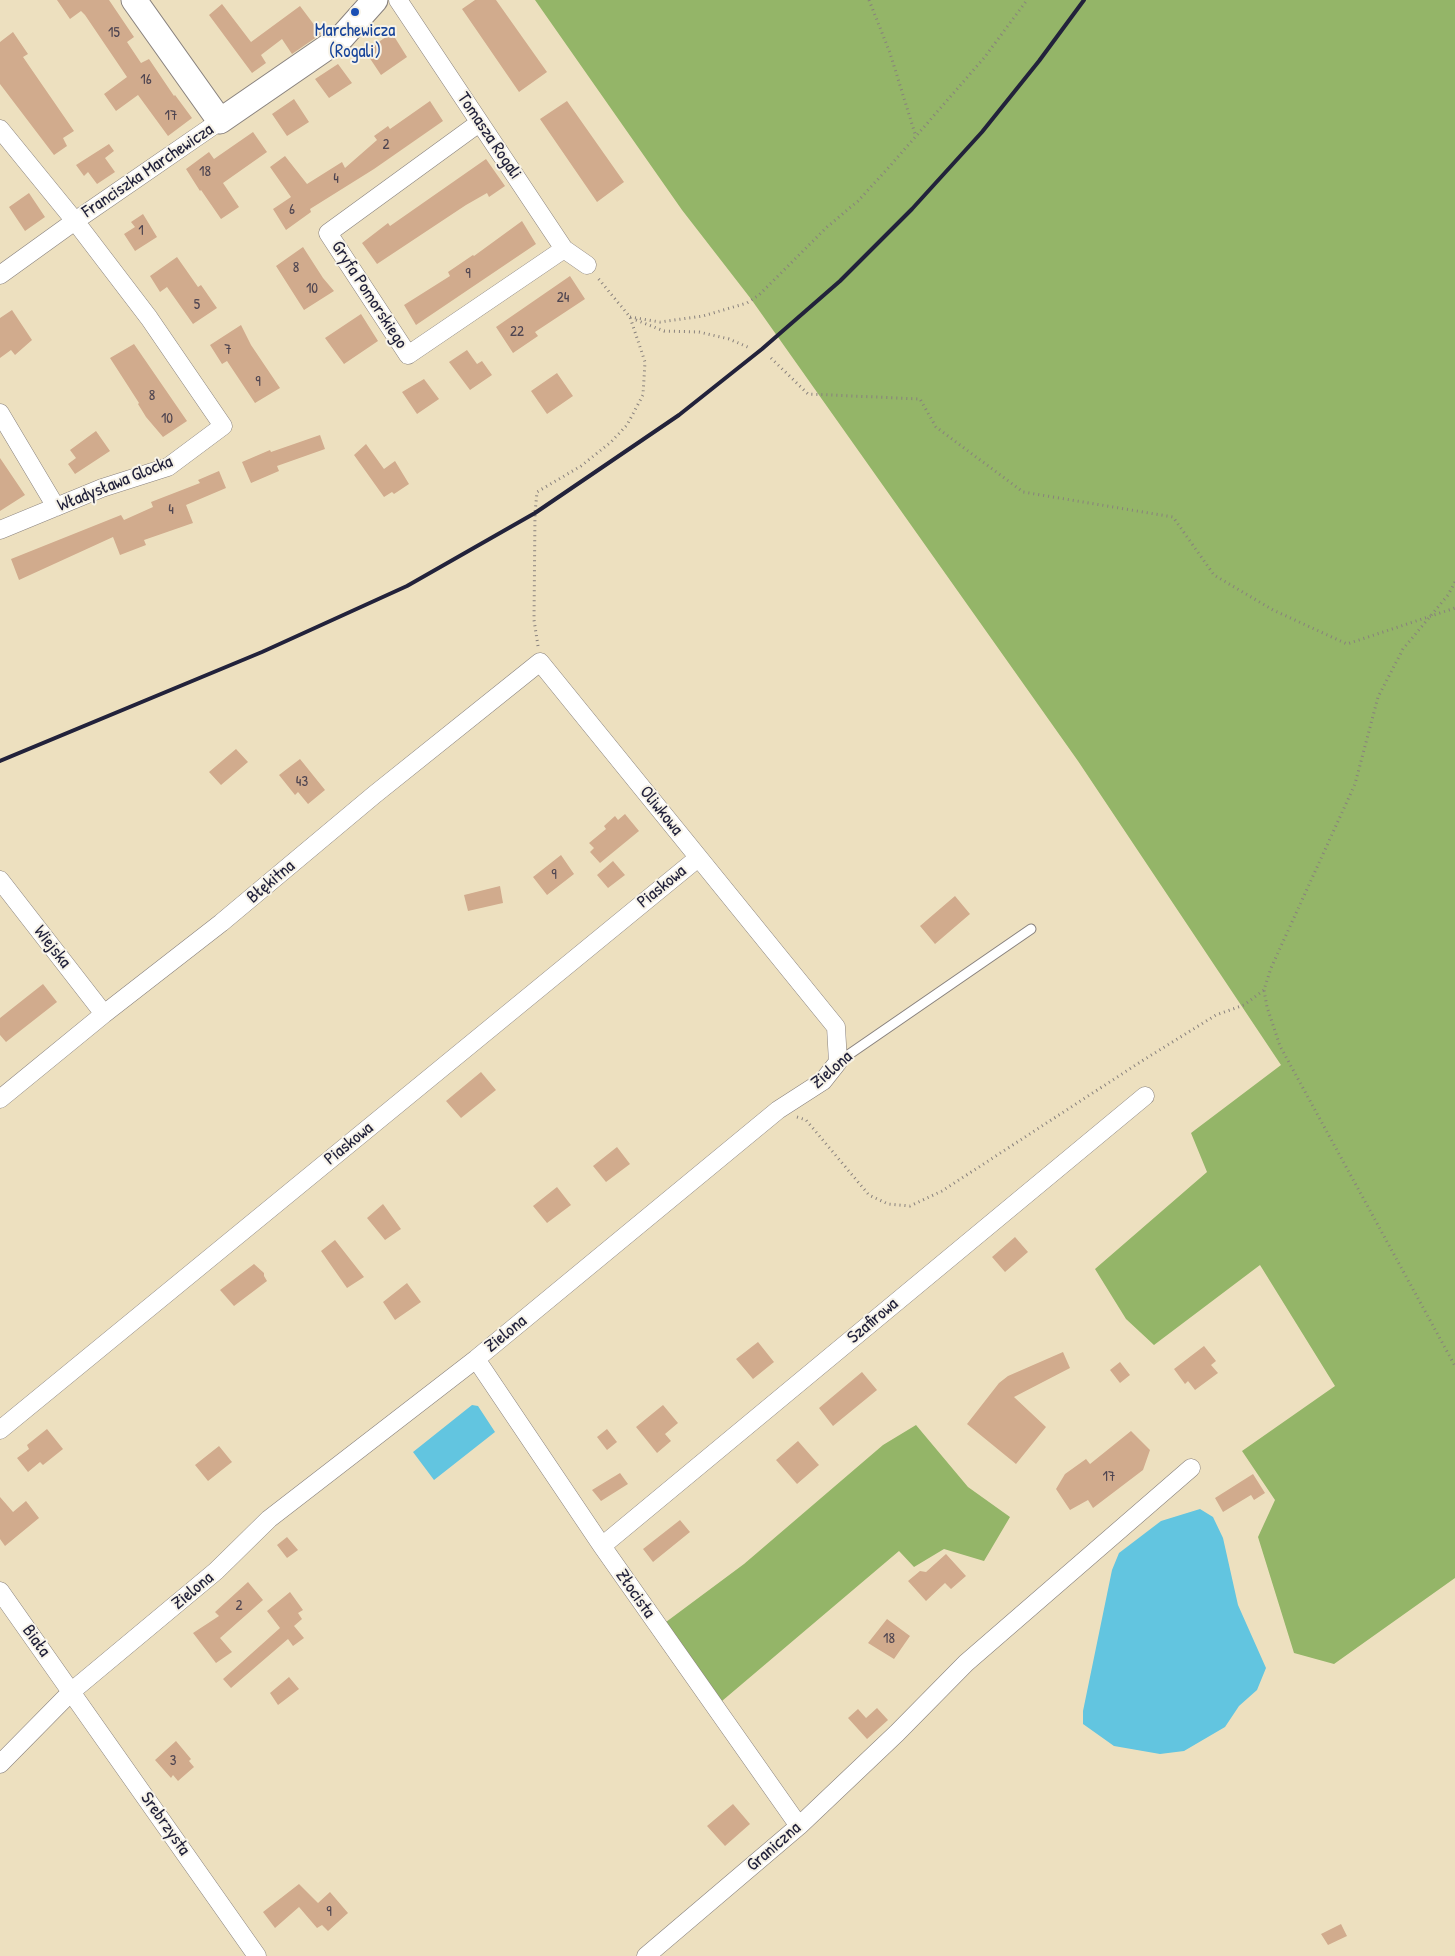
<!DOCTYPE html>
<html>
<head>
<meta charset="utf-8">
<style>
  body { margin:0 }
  canvas { display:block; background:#ede0bf }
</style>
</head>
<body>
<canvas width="1455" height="1956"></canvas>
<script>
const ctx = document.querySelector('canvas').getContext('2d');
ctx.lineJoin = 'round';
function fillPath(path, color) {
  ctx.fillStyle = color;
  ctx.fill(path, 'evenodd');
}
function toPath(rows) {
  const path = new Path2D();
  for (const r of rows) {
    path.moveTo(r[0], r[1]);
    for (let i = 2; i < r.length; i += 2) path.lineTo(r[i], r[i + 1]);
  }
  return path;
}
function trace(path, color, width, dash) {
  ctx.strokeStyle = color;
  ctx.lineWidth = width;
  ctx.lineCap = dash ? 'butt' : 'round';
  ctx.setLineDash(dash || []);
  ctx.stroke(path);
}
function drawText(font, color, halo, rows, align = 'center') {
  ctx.font = font + ' "Patrick Hand",sans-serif';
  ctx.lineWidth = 4;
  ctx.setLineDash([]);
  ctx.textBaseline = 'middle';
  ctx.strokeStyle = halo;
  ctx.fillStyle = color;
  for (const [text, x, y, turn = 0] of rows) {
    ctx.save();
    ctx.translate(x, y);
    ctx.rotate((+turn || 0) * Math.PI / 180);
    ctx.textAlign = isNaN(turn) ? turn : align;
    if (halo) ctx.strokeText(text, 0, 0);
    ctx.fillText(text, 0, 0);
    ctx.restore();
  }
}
const forest = toPath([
  [535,0,1455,0,1455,1578,1334,1664,1294,1653,1258,1537,1275,1500,1242,1451,1335,1386,1260,1265,1154,1345,1126,1319,1095,1269,1207,1172,1191,1133,1281,1065,1078,761,751,299,682,210],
  [916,1425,968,1487,1010,1517,984,1561,944,1549,914,1567,899,1551,722,1701,666,1622,744,1564,883,1445]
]);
const water = toPath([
  [472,1405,478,1406,495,1432,434,1480,413,1452],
  [1200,1509,1213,1517,1223,1538,1238,1605,1266,1668,1257,1690,1239,1706,1225,1727,1184,1751,1160,1754,1114,1746,1083,1724,1083,1711,1112,1570,1119,1553,1161,1521]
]);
const building = toPath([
  [57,0,109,0,134,37,127,42,141,63,149,59,174,96,175,95,192,118,168,136,138,95,116,111,104,94,127,77,85,15,81,11,70,19],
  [475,0,496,0,547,72,519,92,462,9],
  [222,4,251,42,300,6,321,34,292,54,282,39,261,55,266,63,252,73,209,15],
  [13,32,28,54,23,57,74,131,63,138,67,146,54,155,0,84,0,42],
  [392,33,407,57,381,75,365,51],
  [338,64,352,83,329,98,315,79],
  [294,99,309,122,287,136,272,114],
  [430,101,443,121,374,169,310,209,311,212,286,230,273,209,291,197,270,167,285,156,307,184,342,162,345,168,377,140,374,136,388,126,390,129],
  [567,101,624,182,597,202,540,119],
  [253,132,267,152,223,183,239,207,221,219,201,190,200,191,186,169,209,152,214,159],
  [109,144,114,151,105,158,115,172,97,184,88,172,84,176,76,165],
  [486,159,505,186,489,197,487,193,466,205,377,264,362,243,388,223,390,226],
  [29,193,45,217,25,231,9,207],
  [143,214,157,237,135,251,124,234,135,227,131,222],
  [522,221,536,244,416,325,404,305,450,276,448,272,473,255,474,256],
  [303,247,323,278,334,291,304,310,276,266],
  [177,257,198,287,201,285,217,308,193,324,167,287,160,292,150,276],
  [570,276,585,299,535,332,538,336,513,353,496,327],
  [12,310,32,340,15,355,11,350,0,358,0,318],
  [361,314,378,341,344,364,325,338],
  [241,325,251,345,280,388,255,403,227,361,222,364,210,345],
  [134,344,187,421,163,437,146,417,138,404,139,403,110,358],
  [467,350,477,364,482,361,492,375,470,390,449,362],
  [557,373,573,396,547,414,531,391],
  [424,379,439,399,417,414,402,392],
  [96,431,110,451,75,474,68,464,76,458,70,450],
  [320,435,325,449,277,466,279,471,251,483,242,462,270,450,271,452],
  [366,444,384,469,395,461,409,484,394,494,392,492,384,497,354,455],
  [0,458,25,495,0,511],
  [219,471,226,488,186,505,193,523,144,540,146,545,120,555,113,537,19,580,11,559,121,515,124,520,153,507,151,502,200,483,198,480],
  [236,749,248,762,221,785,209,772],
  [300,759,325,790,308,804,298,792,295,795,279,775],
  [625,814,639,831,600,863,590,852,594,848,589,843,606,829,604,826,615,816,618,820],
  [561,855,574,874,547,895,533,877],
  [613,861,625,875,608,888,597,875],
  [500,886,503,903,468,911,464,895],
  [955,896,970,914,935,944,920,926],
  [43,984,57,1002,6,1042,0,1035,0,1018],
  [481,1072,496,1090,461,1118,446,1101],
  [617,1147,630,1164,606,1182,593,1166],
  [557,1187,571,1205,547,1223,533,1206],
  [383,1204,401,1229,385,1240,367,1218],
  [1015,1237,1028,1252,1005,1272,992,1257],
  [335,1240,364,1277,347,1288,321,1251],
  [254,1264,264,1273,264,1276,267,1281,234,1306,220,1290],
  [407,1283,421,1302,395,1320,383,1302],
  [758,1342,774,1362,753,1379,736,1359],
  [1204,1346,1216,1361,1211,1365,1218,1373,1195,1390,1188,1381,1185,1384,1174,1369],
  [1063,1352,1070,1368,1014,1397,1046,1427,1016,1464,967,1424,999,1383,1008,1376],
  [1120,1362,1130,1375,1120,1383,1110,1370],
  [862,1372,877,1390,833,1426,819,1408],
  [663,1405,678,1423,665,1434,671,1441,657,1453,636,1427],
  [47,1429,63,1449,43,1465,40,1462,28,1472,17,1458,29,1449,27,1445],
  [607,1429,617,1442,607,1450,597,1437],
  [1131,1431,1150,1450,1143,1470,1093,1508,1088,1500,1070,1510,1056,1489,1065,1474,1086,1459,1090,1464],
  [798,1441,819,1465,797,1484,776,1460],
  [219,1446,232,1462,208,1481,195,1465],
  [620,1473,628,1484,601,1501,592,1490],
  [1253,1474,1265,1493,1254,1500,1251,1495,1223,1512,1215,1498],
  [0,1497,13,1512,26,1501,39,1518,5,1546,0,1539],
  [680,1520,690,1532,653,1562,643,1549],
  [287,1537,298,1550,287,1558,277,1545],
  [946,1554,966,1576,951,1589,945,1583,926,1601,908,1581,920,1571,926,1572],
  [248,1582,263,1600,220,1638,232,1652,216,1663,193,1633,219,1616,215,1612],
  [290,1592,303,1610,298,1613,302,1619,294,1626,304,1638,293,1646,288,1639,231,1688,223,1679,280,1628,267,1611],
  [887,1619,910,1636,894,1659,868,1643],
  [289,1677,299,1689,278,1705,270,1693],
  [877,1708,888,1720,867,1739,848,1718,858,1709,866,1718],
  [176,1741,191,1759,189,1761,194,1767,178,1781,173,1775,171,1778,155,1760],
  [733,1804,750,1824,725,1846,707,1826],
  [299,1884,318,1903,330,1892,348,1913,328,1931,322,1925,317,1928,299,1907,275,1928,263,1912],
  [1341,1924,1347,1936,1328,1945,1321,1934]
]);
const path = toPath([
  [869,0,890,53,916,137],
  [630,317,660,322,703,316,747,303,759,295,827,227,858,201,890,166,984,58,1027,0],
  [636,320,664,331,699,332,729,339,750,348],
  [771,358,808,394,920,399,936,427,1023,492,1173,517,1214,575,1273,610,1347,644,1455,608],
  [1455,582,1448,595,1403,649,1378,697,1355,784,1271,968,1264,990,1267,1007,1280,1046,1455,1366],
  [538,646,534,620,535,513,537,492,581,466,611,442,627,425,643,395,645,362,630,317,597,277],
  [797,1117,806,1120,869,1195,888,1204,910,1206,942,1191,1145,1059,1216,1015,1244,1005,1264,990]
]);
const lane = toPath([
  [838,1062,1031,929]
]);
const street = toPath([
  [398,0,564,249,587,265],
  [479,123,328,233,408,355,564,249],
  [0,129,75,221,149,318,223,426,168,467,102,488,0,530],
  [0,275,75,221,220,121],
  [0,413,56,507],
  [0,880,104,1014],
  [0,1099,104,1014,221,923,374,795,540,662,836,1027,838,1062,823,1081,778,1110,476,1359,269,1519,216,1571,72,1691,0,1764],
  [476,1359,602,1546,799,1826],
  [0,1430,698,858],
  [602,1546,1145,1096],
  [0,1591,257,1956],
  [646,1956,799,1826,897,1733,966,1663,1191,1468]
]);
const secondary = toPath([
  [134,0,220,121,342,37,375,0]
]);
const rail = toPath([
  [0,761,262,652,407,586,535,513,679,415,762,349,840,281,912,209,982,132,1039,61,1084,0]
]);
const markers = [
  [355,12,5,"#1a4fb4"]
];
const numberNames = [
  ["15",114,33],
  ["16",146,80],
  ["17",171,116],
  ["2",386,145],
  ["18",205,172],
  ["4",336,179],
  ["6",292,210],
  ["1",141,231],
  ["8",296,268],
  ["9",468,274],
  ["10",312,289],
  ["24",563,298],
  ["5",197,305],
  ["22",517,332],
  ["7",228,350],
  ["9",258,382],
  ["8",152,396],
  ["10",167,419],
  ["4",171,510],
  ["43",302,782],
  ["9",554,875],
  ["17",1109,1477],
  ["2",239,1606],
  ["18",889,1639],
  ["3",173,1761],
  ["9",329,1912]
];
const transitNames = [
  ["Marchewicza",355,31],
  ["(Rogali)",355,52]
];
const streetNames = [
  ["Tomasza Rogali",489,136,56],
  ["Franciszka Marchewicza",148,171,-34],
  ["Gryfa Pomorskiego",369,295,57],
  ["Władysława Glocka",115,484,-22],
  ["Oliwkowa",661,811,51],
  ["Błękitna",271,882,-40],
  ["Piaskowa",662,887,-39],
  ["Wiejska",52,947,52],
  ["Zielona",832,1070,-41],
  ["Piaskowa",349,1144,-39],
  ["Szafirowa",873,1321,-40],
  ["Zielona",506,1334,-39],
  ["Zielona",193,1591,-40],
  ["Złocista",635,1594,55],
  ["Biała",36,1641,54],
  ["Srebrzysta",165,1824,55],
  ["Graniczna",774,1847,-41]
];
fillPath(forest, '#94b568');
fillPath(water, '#62c5e0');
fillPath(building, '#d1ab8d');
trace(lane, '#88817d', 11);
trace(street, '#88817d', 19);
trace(secondary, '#88817d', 27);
trace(path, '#88817d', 3, [1, 4]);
trace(lane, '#fff', 9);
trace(street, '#fff', 18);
trace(secondary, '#fff', 25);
trace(rail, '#22223b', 4);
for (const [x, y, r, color] of markers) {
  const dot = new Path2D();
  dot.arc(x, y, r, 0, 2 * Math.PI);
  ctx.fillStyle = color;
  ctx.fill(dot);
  trace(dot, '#f7f3e8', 2);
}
drawText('15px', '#4e4450', null, numberNames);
drawText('18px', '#164399', '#f7f3e8', transitNames);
drawText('18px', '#22223b', '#f7f3e8', streetNames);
</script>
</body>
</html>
